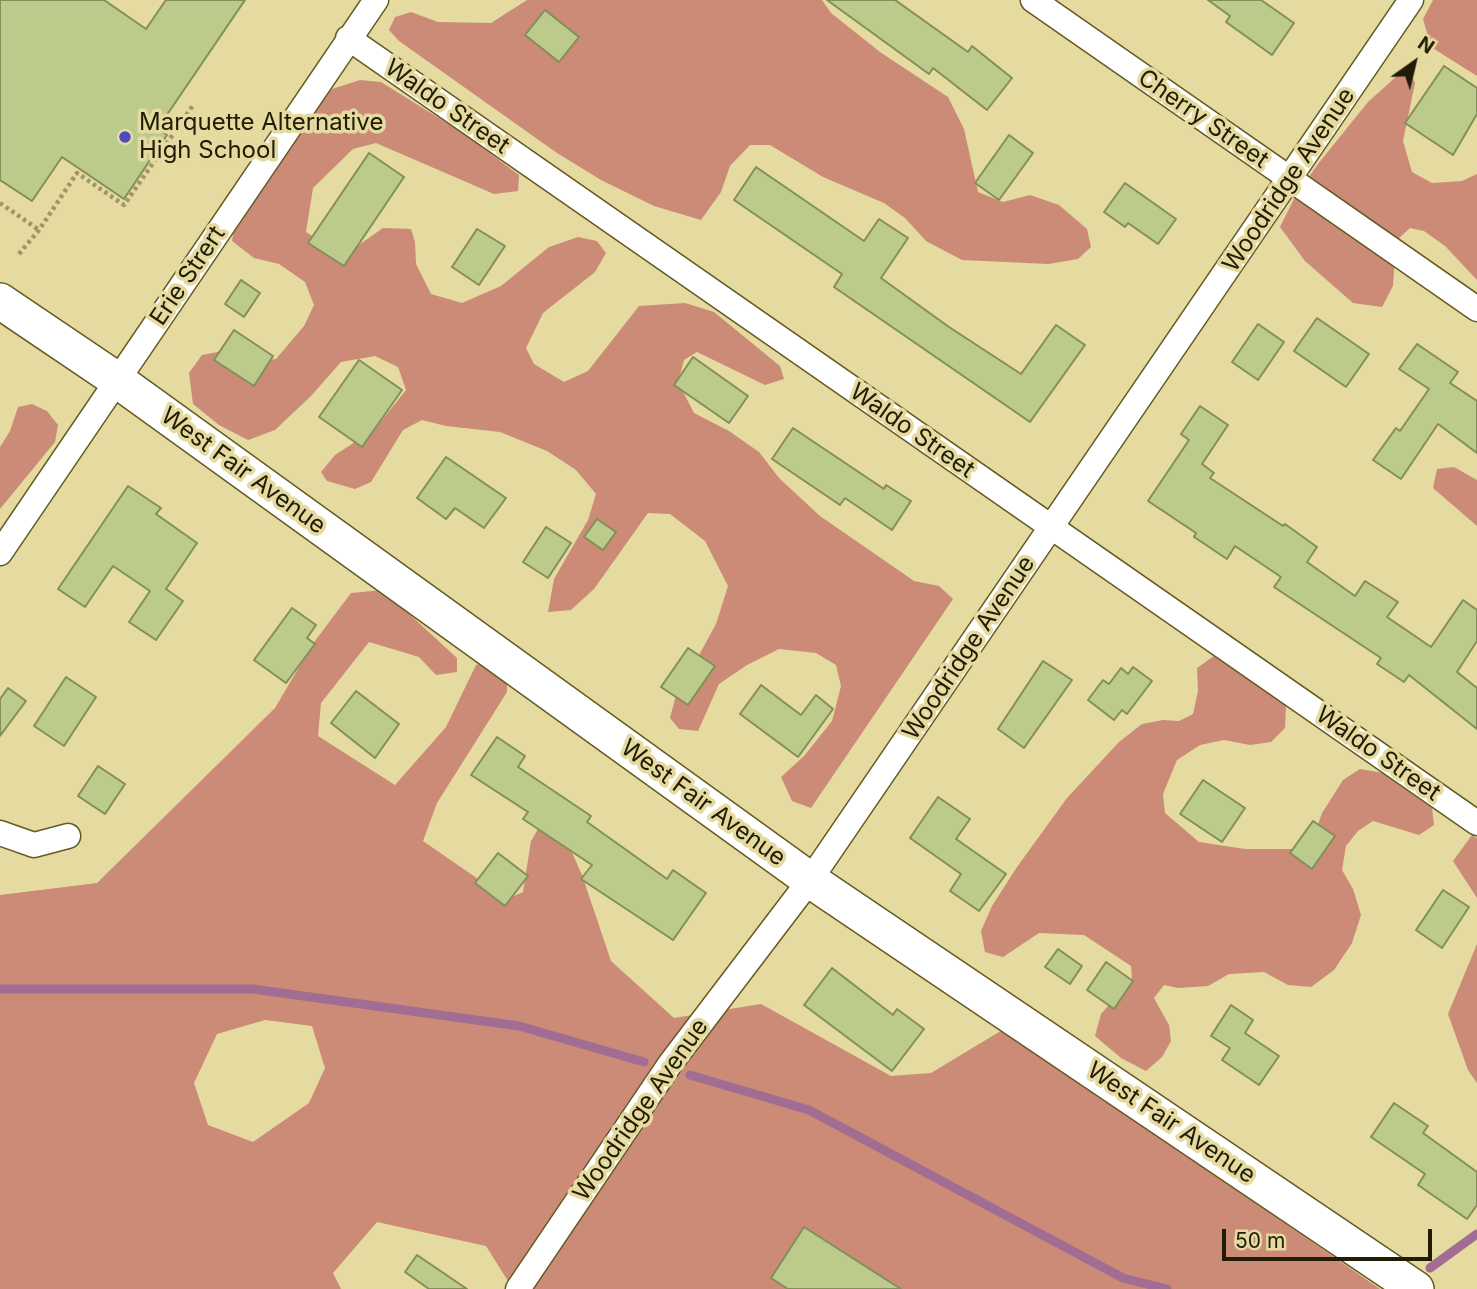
<!DOCTYPE html>
<html>
<head>
<meta charset="utf-8">
<style>
  body { margin:0 }
  #map { position:relative; width:1477px; height:1289px; overflow:hidden; background:#e5daa0; font-family:Inter,sans-serif }
  canvas { display:block }
  .north { position:absolute; left:1379px; top:28px; width:70px; height:70px; -webkit-text-stroke:5px #e5daa0; paint-order:stroke; rotate:34deg; font-size:19px; font-weight:700; line-height:28px; text-align:center; color:#211c06 }
  .north::after { content:''; display:block; margin:auto; width:24px; height:32px; background:#211c06; clip-path:polygon(50% 0,100% 100%,50% 72%,0 100%) }
  .scale { position:absolute; left:1222px; top:1229px; width:210px; height:32px; box-sizing:border-box; border:4px solid #211c06; border-top:0; padding-left:9px; font-size:21px; line-height:24px; white-space:nowrap; color:#211c06; -webkit-text-stroke:5px #e5daa0; paint-order:stroke }
</style>
</head>
<body>
<div id="map">
<canvas width="1477" height="1289"></canvas>
<div class="north">N</div>
<div class="scale">50 m</div>
</div>
<script>
const ctx = document.querySelector('canvas').getContext('2d');
ctx.lineJoin = 'round';
function fillPath(path, color) {
  ctx.fillStyle = color;
  ctx.fill(path, 'evenodd');
}
function toPath(rows) {
  const path = new Path2D();
  for (const r of rows) {
    path.moveTo(r[0], r[1]);
    for (let i = 2; i < r.length; i += 2) path.lineTo(r[i], r[i + 1]);
  }
  return path;
}
function trace(path, color, width, dash) {
  ctx.strokeStyle = color;
  ctx.lineWidth = width;
  ctx.lineCap = dash ? 'butt' : 'round';
  ctx.setLineDash(dash || []);
  ctx.stroke(path);
}
function drawText(font, color, halo, rows, align = 'center') {
  ctx.font = font + ' Inter,sans-serif';
  ctx.lineWidth = 7;
  ctx.setLineDash([]);
  ctx.textBaseline = 'middle';
  ctx.strokeStyle = halo;
  ctx.fillStyle = color;
  for (const [text, x, y, turn = 0] of rows) {
    ctx.save();
    ctx.translate(x, y);
    ctx.rotate((+turn || 0) * Math.PI / 180);
    ctx.textAlign = isNaN(turn) ? turn : align;
    if (halo) ctx.strokeText(text, 0, 0);
    ctx.fillText(text, 0, 0);
    ctx.restore();
  }
}
const forest = toPath([
  [527,0,822,0,831,13,880,52,948,97,964,129,978,192,1003,202,1030,195,1059,205,1087,229,1091,247,1078,259,1048,264,962,260,926,241,905,218,884,203,823,177,770,145,750,145,730,166,721,192,701,220,654,206,601,180,557,153,399,41,389,30,395,17,411,12,438,22,491,23],
  [1433,0,1477,0,1477,76,1431,47,1423,19],
  [1410,73,1415,83,1403,141,1412,172,1432,183,1462,181,1477,174,1477,280,1445,246,1424,231,1410,228,1396,241,1393,286,1382,307,1353,303,1305,261,1280,227,1296,195,1318,164,1368,102,1398,75],
  [360,80,381,82,463,133,519,175,518,191,494,194,376,143,353,149,313,188,306,232,332,249,353,249,383,228,411,229,415,242,416,264,431,294,462,303,501,286,549,247,578,237,597,241,606,253,595,272,543,313,526,348,534,364,564,382,588,371,639,306,685,303,714,312,780,366,784,379,765,385,697,352,684,360,678,382,694,413,729,431,759,452,779,478,820,516,914,581,939,586,953,599,811,808,792,801,781,777,804,756,832,721,841,686,836,665,816,653,779,649,747,665,719,684,698,731,679,729,670,718,675,699,716,624,728,586,705,541,670,514,648,513,594,589,571,610,548,612,554,579,588,520,596,494,576,470,547,451,500,432,446,426,422,420,403,430,371,482,355,489,327,481,321,472,335,455,375,429,406,390,398,367,375,356,341,362,311,396,275,430,248,440,219,425,193,404,189,373,202,355,228,350,251,362,276,359,304,326,314,305,305,282,279,264,254,258,232,241,235,222,297,130,332,89],
  [32,404,47,411,58,425,55,442,0,509,0,447,10,431,18,407],
  [1454,467,1477,480,1477,526,1433,488,1437,469],
  [383,590,457,658,457,672,436,675,419,657,369,642,321,703,318,736,395,785,446,727,476,665,492,660,507,677,507,692,437,803,423,841,507,899,523,892,531,841,538,829,557,835,570,848,582,875,611,961,674,1018,761,1004,891,1076,931,1073,1004,1029,1380,1289,513,1289,486,1246,377,1222,333,1273,341,1289,0,1289,0,895,97,883,275,708,312,645,351,593],
  [265,1020,312,1026,325,1068,309,1103,253,1142,208,1125,194,1083,217,1034],
  [1214,656,1263,683,1286,705,1285,728,1271,742,1250,745,1224,740,1200,745,1177,760,1163,794,1165,813,1199,842,1245,849,1302,849,1313,839,1322,813,1343,780,1360,769,1383,773,1432,808,1434,825,1419,835,1373,821,1358,831,1346,846,1342,870,1353,889,1361,915,1352,943,1334,970,1311,987,1288,985,1264,972,1229,974,1208,986,1178,988,1164,985,1154,998,1169,1025,1171,1041,1162,1057,1146,1071,1121,1058,1095,1036,1101,1014,1132,978,1131,966,1084,935,1039,933,1003,957,985,952,981,931,992,906,1017,867,1067,798,1119,742,1142,724,1163,720,1179,721,1193,714,1198,691,1197,668],
  [1472,835,1477,838,1477,898,1453,861],
  [1477,944,1477,1083,1468,1070,1448,1014]
]);
const stream = toPath([
  [0,989,253,989,519,1026,644,1062],
  [690,1075,809,1110,1123,1278,1167,1289],
  [1430,1268,1477,1234]
]);
const building = toPath([
  [0,0,104,0,146,29,166,0,245,0,158,128,167,135,124,199,62,157,32,201,0,180,0,0],
  [827,0,895,0,968,52,972,46,1012,78,987,110,933,68,929,74,827,0],
  [1208,0,1261,0,1294,23,1272,55,1226,22,1230,16,1208,0],
  [545,10,579,37,559,62,525,35,545,10],
  [1444,66,1477,88,1477,114,1453,155,1405,123,1444,66],
  [1009,135,1033,153,999,200,975,183,1009,135],
  [369,153,404,177,344,266,308,243,369,153],
  [756,167,864,241,879,219,908,238,881,278,949,327,1021,374,1056,325,1085,345,1030,422,834,287,842,274,734,200,756,167],
  [1125,183,1176,219,1158,244,1128,223,1125,227,1104,212,1125,183],
  [477,229,505,246,479,285,452,267,477,229],
  [241,280,260,293,244,317,225,304,241,280],
  [1317,318,1369,354,1346,387,1294,351,1317,318],
  [1258,324,1284,342,1258,380,1232,362,1258,324],
  [234,330,273,356,254,386,214,360,234,330],
  [1417,344,1458,372,1450,383,1477,401,1477,453,1438,424,1401,479,1373,460,1396,428,1400,431,1429,389,1399,369,1417,344],
  [693,357,748,396,729,423,674,385,693,357],
  [359,360,402,390,362,447,319,417,359,360],
  [1200,406,1228,425,1202,464,1214,473,1210,478,1283,526,1285,524,1317,547,1307,562,1355,596,1365,581,1398,602,1387,617,1431,647,1463,600,1477,610,1477,641,1457,672,1477,688,1477,729,1409,675,1404,682,1377,664,1381,658,1274,587,1281,577,1235,546,1227,559,1194,537,1196,533,1148,501,1189,440,1181,434,1200,406],
  [793,428,884,489,886,485,911,501,892,530,845,498,840,505,772,459,793,428],
  [446,457,506,498,484,528,455,508,446,519,417,498,446,457],
  [128,486,161,508,156,514,197,543,166,589,183,601,156,640,129,622,150,591,113,566,85,607,58,589,128,486],
  [597,519,616,532,603,550,584,537,597,519],
  [546,527,571,543,548,578,523,562,546,527],
  [292,608,316,625,307,638,315,644,286,683,254,660,292,608],
  [688,648,715,666,688,705,661,687,688,648],
  [1043,661,1072,680,1024,748,998,729,1043,661],
  [1133,667,1152,681,1127,714,1122,710,1114,720,1088,700,1103,680,1109,684,1121,668,1128,674,1133,667],
  [66,677,96,697,64,746,34,726,66,677],
  [761,685,801,715,816,695,833,709,798,757,740,714,761,685],
  [8,688,26,701,0,736,0,699,8,688],
  [356,691,399,724,375,758,331,723,356,691],
  [497,737,525,756,518,767,591,816,587,822,667,879,673,870,706,893,673,940,581,879,592,865,523,819,528,812,471,775,497,737],
  [98,766,125,784,105,814,78,796,98,766],
  [1203,780,1245,808,1222,842,1180,814,1203,780],
  [938,797,970,819,956,839,1006,874,979,911,950,891,961,874,910,838,938,797],
  [1313,821,1335,836,1312,869,1290,853,1313,821],
  [498,853,528,876,505,906,475,883,498,853],
  [1443,890,1469,907,1442,948,1416,930,1443,890],
  [1058,949,1082,966,1070,984,1045,967,1058,949],
  [1106,962,1133,981,1114,1009,1087,990,1106,962],
  [832,968,893,1015,897,1009,924,1029,892,1071,804,1005,832,968],
  [1231,1005,1253,1020,1245,1033,1279,1056,1259,1085,1222,1060,1230,1048,1211,1036,1231,1005],
  [1394,1103,1428,1126,1423,1133,1477,1172,1477,1205,1467,1219,1418,1185,1425,1174,1371,1137,1394,1103],
  [804,1227,901,1289,788,1289,771,1278,804,1227],
  [417,1255,467,1289,429,1289,405,1272,417,1255]
]);
const path = toPath([
  [0,203,39,230],
  [19,254,39,230,77,173,124,205,194,104]
]);
const street = toPath([
  [1033,0,1477,309],
  [348,38,1477,823],
  [0,553,376,0],
  [0,833,34,845,68,836],
  [518,1289,670,1064,810,880,1411,0]
]);
const secondary = toPath([
  [0,301,117,380,810,880,1416,1289]
]);
const markers = [
  [125,137,7,"#4d4ac0"]
];
const streetNames = [
  ["Waldo Street",447,107,35],
  ["Cherry Street",1203,119,35],
  ["Woodridge Avenue",1289,180,-56],
  ["Erie Strert",188,276,-56],
  ["Waldo Street",912,431,35],
  ["West Fair Avenue",243,471,36],
  ["Woodridge Avenue",969,648,-56],
  ["Waldo Street",1378,754,35],
  ["West Fair Avenue",703,803,36],
  ["Woodridge Avenue",641,1110,-55],
  ["West Fair Avenue",1171,1123,34]
];
const poiNames = [
  ["Marquette Alternative",139,123],
  ["High School",139,151]
];
fillPath(forest, '#cb8b77');
trace(stream, '#a26d92', 9);
fillPath(building, '#bcca8c');
trace(building, '#838f59', 2);
trace(street, '#645a22', 27);
trace(secondary, '#645a22', 38);
trace(path, '#9e9669', 4.5, [3.5, 3.5]);
trace(street, '#fff', 24);
trace(secondary, '#fff', 35);
for (const [x, y, r, color] of markers) {
  const dot = new Path2D();
  dot.arc(x, y, r, 0, 2 * Math.PI);
  ctx.fillStyle = color;
  ctx.fill(dot);
  trace(dot, '#e5daa0', 2.5);
}
drawText('24px', '#211c06', '#e5daa0', streetNames);
drawText('24px', '#211c06', '#e5daa0', poiNames, 'left');
</script>
</body>
</html>
